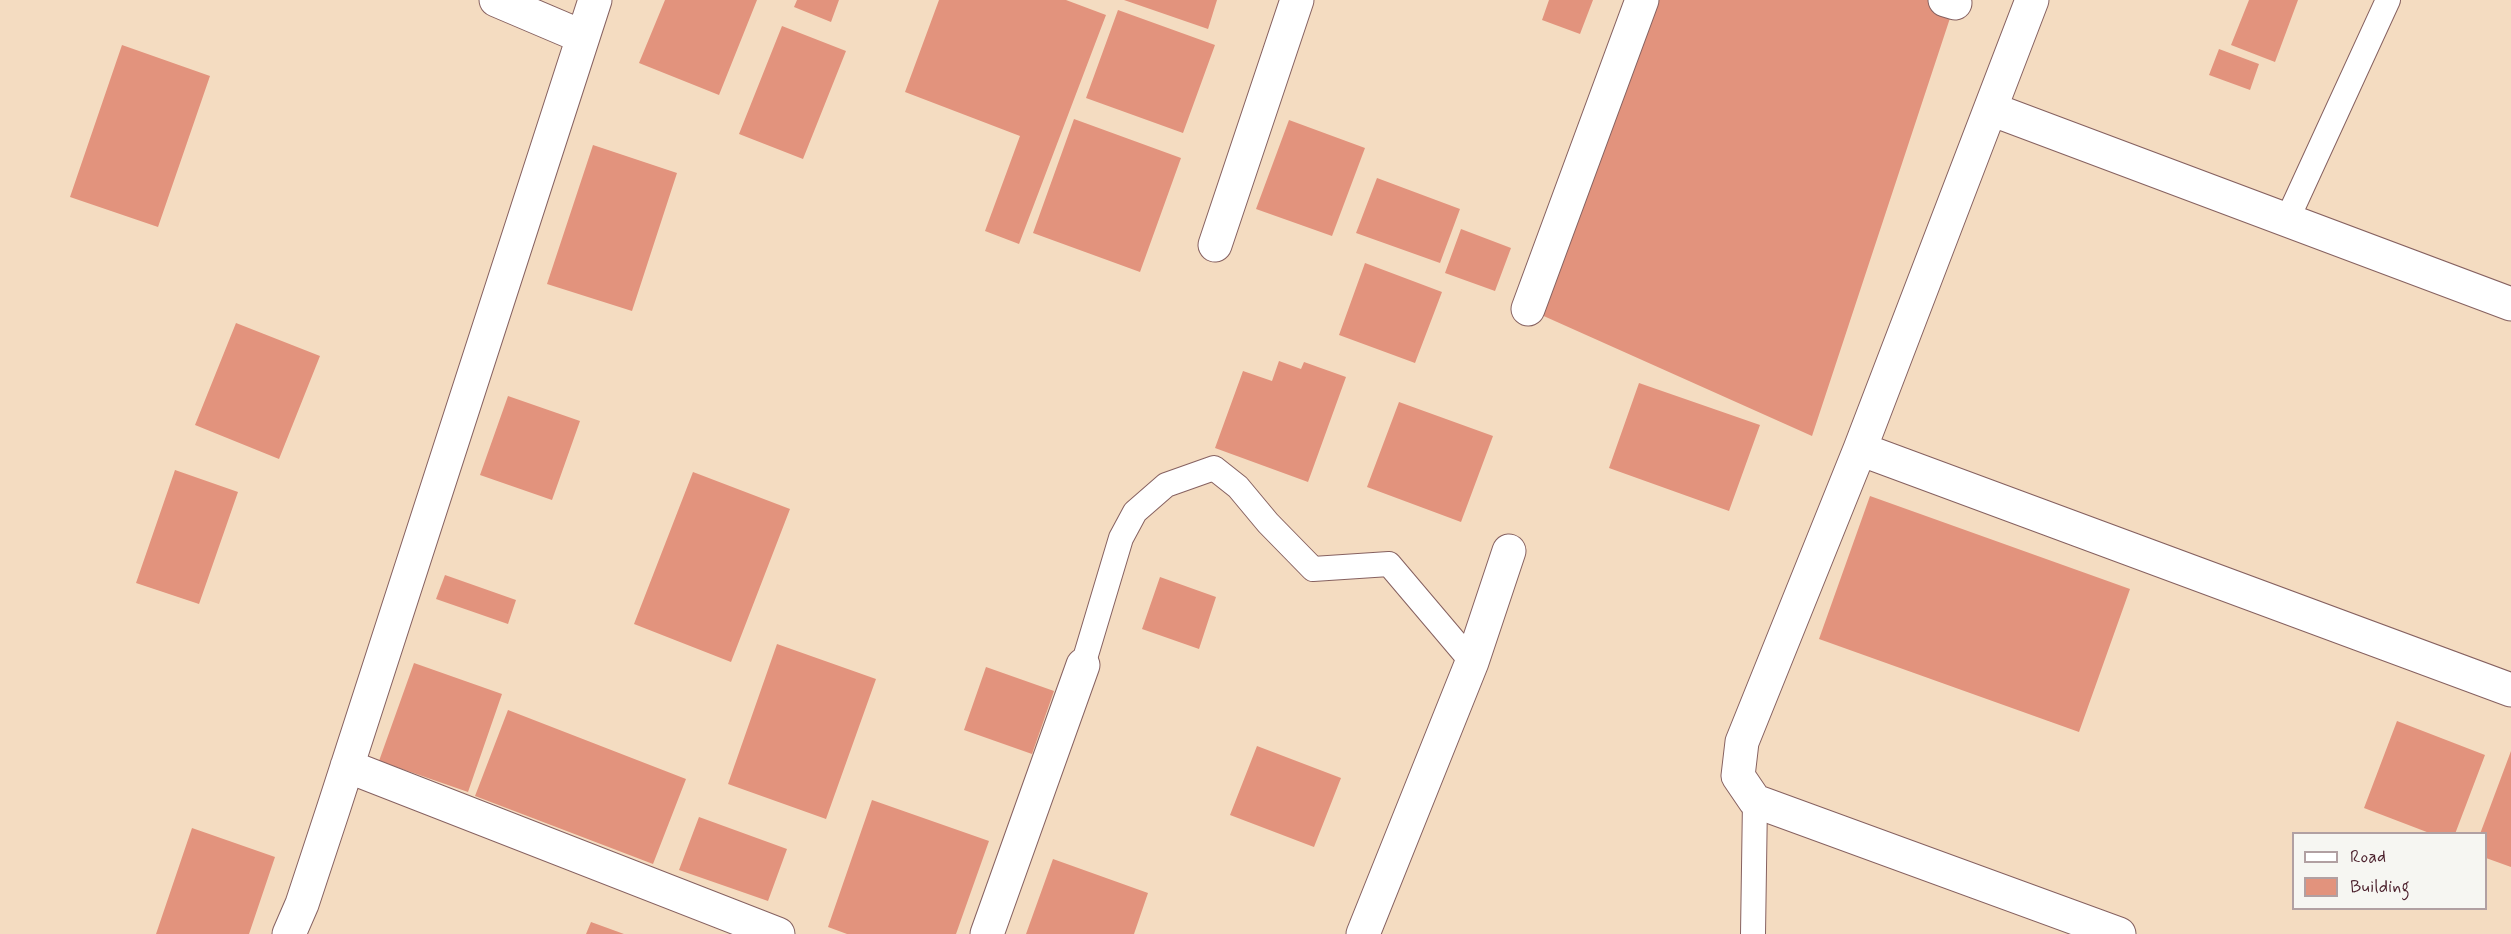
<!DOCTYPE html>
<html>
<head>
<meta charset="utf-8">
<style>
  body { margin:0 }
  #map { position:relative; width:2511px; height:934px; overflow:hidden; background:#f4dcc1; font-family:Mynerve,sans-serif }
  canvas { display:block }
  .legend { position:absolute; left:2292px; top:832px; width:195px; height:78px; box-sizing:border-box; background:#f6f6f2; border:2px solid #b1a0a2; margin:0; padding:8px 10px; list-style:none; font-size:18px; color:#4a1f2b }
  .legend li { display:flex; align-items:center; gap:12px; height:30px }
  .legend b { width:30px; border:2px solid #b1a0a2 }
</style>
</head>
<body>
<div id="map">
<canvas width="2511" height="934"></canvas>
<ul class="legend">
<li><b style="height:8px;background:#fff"></b>Road</li>
<li><b style="height:16px;background:#e2937d"></b>Building</li>
</ul>
</div>
<script>
const ctx = document.querySelector('canvas').getContext('2d');
ctx.lineJoin = 'round';
function fillPath(path, color) {
  ctx.fillStyle = color;
  ctx.fill(path, 'evenodd');
}
function toPath(rows) {
  const path = new Path2D();
  for (const r of rows) {
    path.moveTo(r[0], r[1]);
    for (let i = 2; i < r.length; i += 2) path.lineTo(r[i], r[i + 1]);
  }
  return path;
}
function trace(path, color, width, dash) {
  ctx.strokeStyle = color;
  ctx.lineWidth = width;
  ctx.lineCap = dash ? 'butt' : 'round';
  ctx.setLineDash(dash || []);
  ctx.stroke(path);
}
const building = toPath([
  [665,0,757,0,719,95,639,63],
  [797,0,839,0,831,22,794,7],
  [939,0,1066,0,1106,15,1019,244,985,231,1020,136,905,92],
  [1124,0,1217,0,1208,29],
  [1549,0,1593,0,1580,34,1542,20],
  [1642,0,1945,0,1955,3,1812,436,1528,309],
  [2249,0,2298,0,2275,62,2231,45],
  [1118,10,1215,45,1183,133,1086,98],
  [782,26,846,51,803,159,739,134],
  [122,45,210,76,158,227,70,197],
  [2219,49,2259,64,2250,90,2209,75],
  [1074,119,1181,158,1140,272,1033,233],
  [1289,120,1365,148,1332,236,1256,209],
  [593,145,677,173,632,311,547,284],
  [1377,178,1460,209,1440,263,1356,233],
  [1461,229,1511,248,1495,291,1445,273],
  [1365,263,1442,292,1415,363,1339,335],
  [236,323,320,356,279,459,195,425],
  [1279,361,1301,369,1304,362,1346,377,1308,482,1215,448,1243,371,1272,381],
  [1639,383,1760,425,1729,511,1609,468],
  [508,396,580,421,552,500,480,475],
  [1399,402,1493,436,1461,522,1367,487],
  [175,470,238,492,199,604,136,583],
  [693,472,790,509,731,662,634,624],
  [1870,496,2130,589,2079,732,1819,639],
  [445,575,516,600,508,624,436,599],
  [1160,577,1216,597,1199,649,1142,629],
  [777,644,876,679,826,819,728,784],
  [414,663,502,694,468,792,379,761],
  [986,667,1054,691,1032,754,964,730],
  [508,710,686,779,653,864,475,796],
  [2397,721,2485,755,2455,834,2432,834,2364,808],
  [1257,746,1341,778,1314,847,1230,815],
  [2511,751,2511,867,2486,858,2486,834,2480,834],
  [872,800,989,841,956,934,847,934,828,927],
  [699,817,787,849,768,901,679,870],
  [192,828,275,857,249,934,156,934],
  [1053,859,1148,893,1134,934,1026,934],
  [591,922,624,934,586,934]
]);
const service = toPath([
  [2287,220,2388,0],
  [1083,665,1121,538,1135,512,1166,485,1214,468,1238,487,1268,523,1313,569,1389,564,1472,662],
  [1753,934,1755,801]
]);
const minor = toPath([
  [496,0,583,37],
  [1945,0,1955,3],
  [2032,0,1860,449,1742,742,1738,776,1755,801,2119,934],
  [1991,109,2511,304],
  [1215,245,1297,0],
  [1528,309,1642,0],
  [1860,449,2511,690],
  [347,766,778,934],
  [289,934,302,904,333,810,595,0],
  [987,934,1083,665],
  [1363,934,1472,662,1509,551]
]);
fillPath(building, '#e2937d');
trace(service, '#866160', 26);
trace(minor, '#866160', 35);
trace(service, '#fff', 24);
trace(minor, '#fff', 33);
</script>
</body>
</html>
